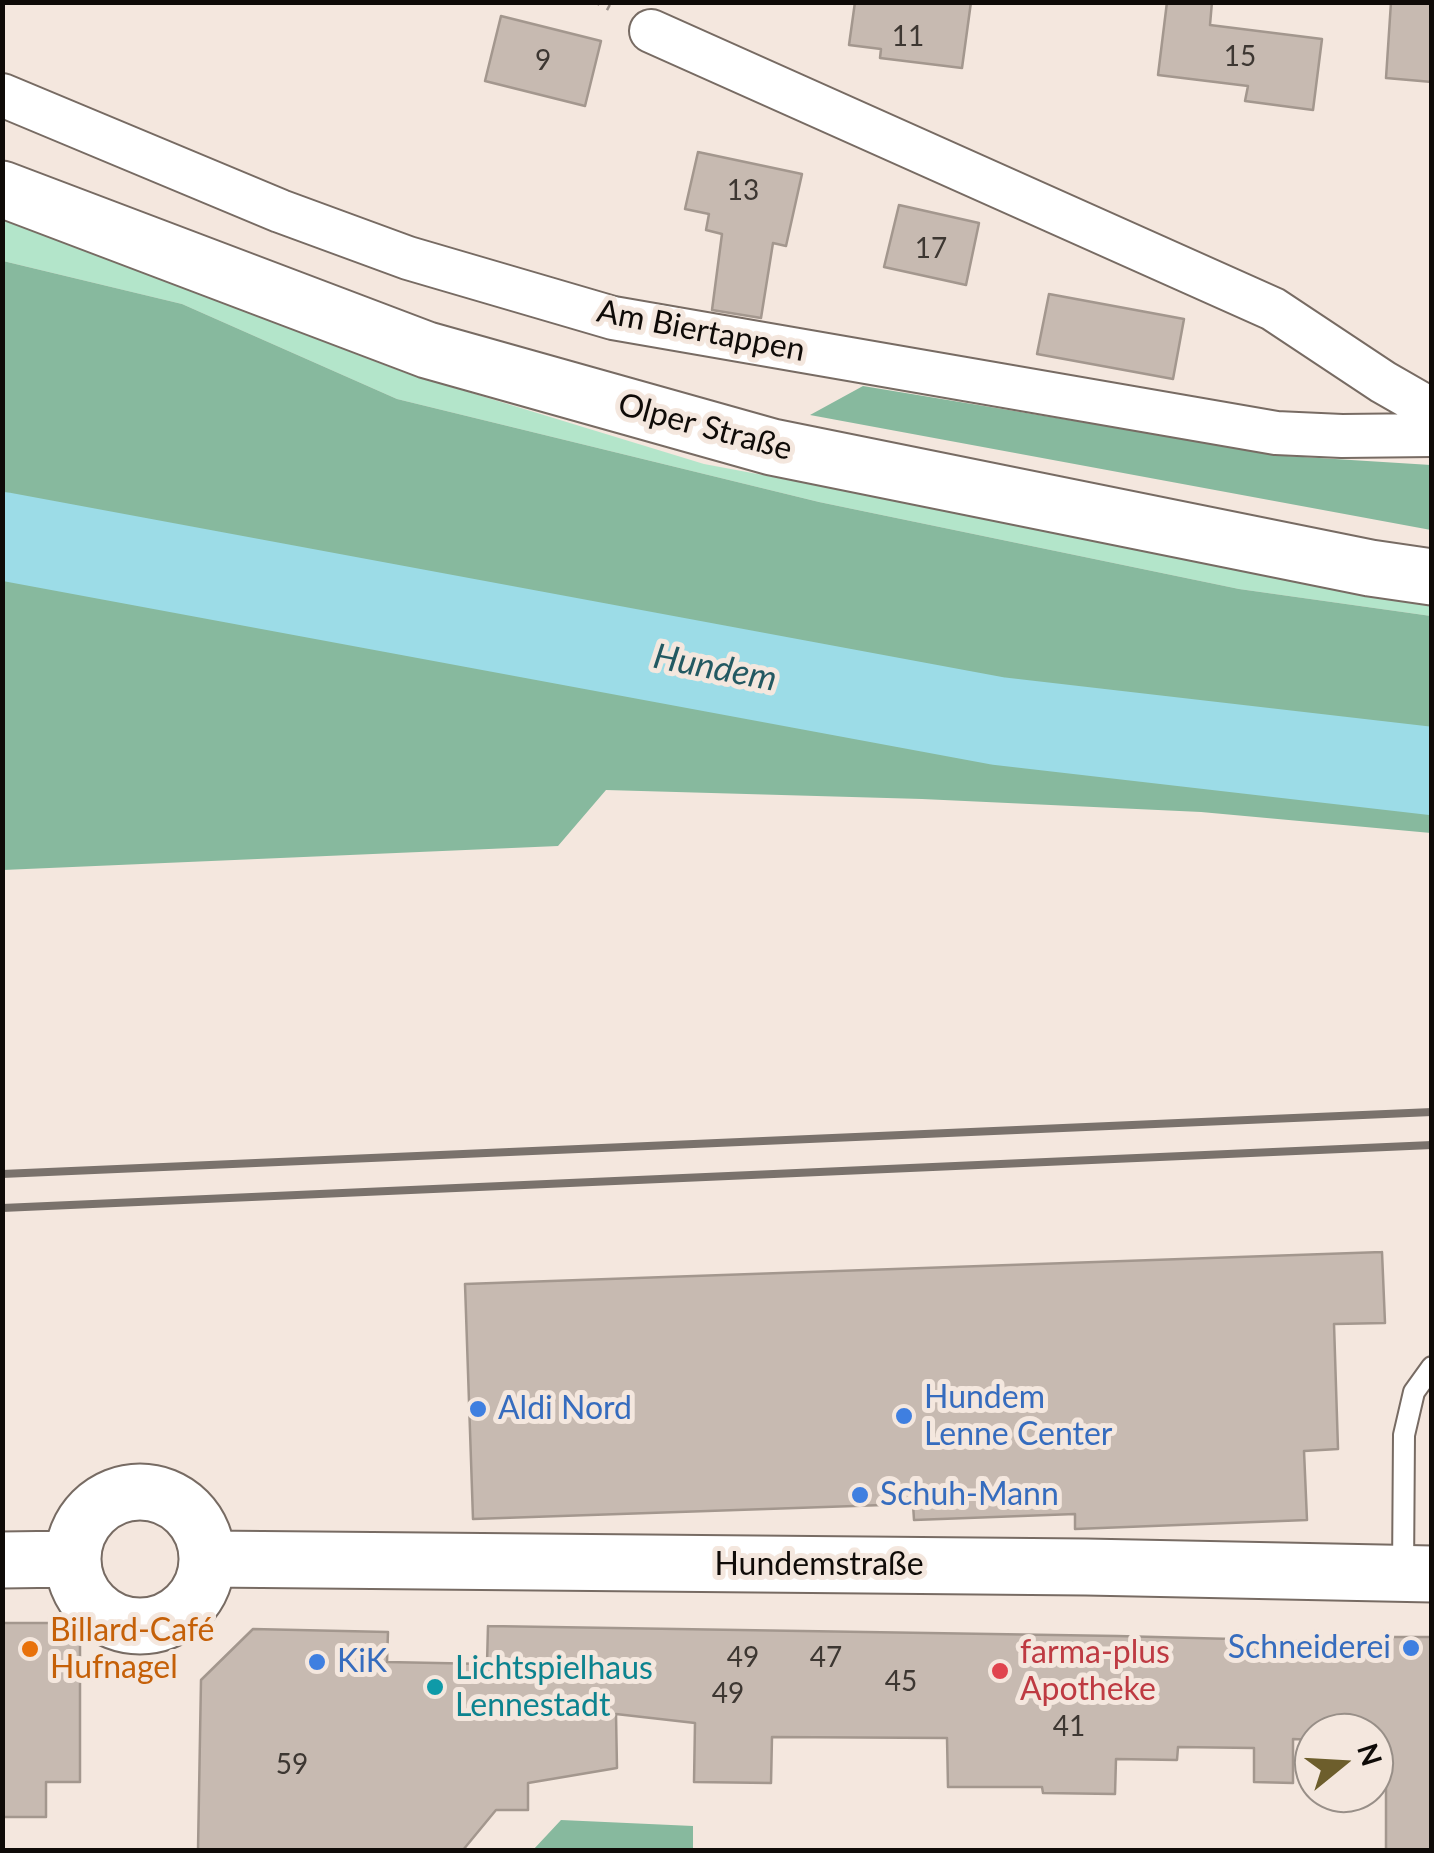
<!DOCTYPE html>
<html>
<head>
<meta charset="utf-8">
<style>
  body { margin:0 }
  #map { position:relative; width:1434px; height:1853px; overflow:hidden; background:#f4e7de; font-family:Lato,sans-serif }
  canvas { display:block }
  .frame { position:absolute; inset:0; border:5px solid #0f0b08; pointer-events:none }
  .north { position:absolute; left:1294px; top:1713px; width:100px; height:100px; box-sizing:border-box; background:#f4e7de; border:2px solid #988f88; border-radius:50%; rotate:72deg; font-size:28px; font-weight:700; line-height:40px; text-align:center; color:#0f0b08 }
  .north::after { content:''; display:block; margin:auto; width:35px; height:45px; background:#6d5e2c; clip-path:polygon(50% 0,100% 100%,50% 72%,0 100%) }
</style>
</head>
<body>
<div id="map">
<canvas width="1434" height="1853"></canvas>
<div class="frame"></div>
<div class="north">N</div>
</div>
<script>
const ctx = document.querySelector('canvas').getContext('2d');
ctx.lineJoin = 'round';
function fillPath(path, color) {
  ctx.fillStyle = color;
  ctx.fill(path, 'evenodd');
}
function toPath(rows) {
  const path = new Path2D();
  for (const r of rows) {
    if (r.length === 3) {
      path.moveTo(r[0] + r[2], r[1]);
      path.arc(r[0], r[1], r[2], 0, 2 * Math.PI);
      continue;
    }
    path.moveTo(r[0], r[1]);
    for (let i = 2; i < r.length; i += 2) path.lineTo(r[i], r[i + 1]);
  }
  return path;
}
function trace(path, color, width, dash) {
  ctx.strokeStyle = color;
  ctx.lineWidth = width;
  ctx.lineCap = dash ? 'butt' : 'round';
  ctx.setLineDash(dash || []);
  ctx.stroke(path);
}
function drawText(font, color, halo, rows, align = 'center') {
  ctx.font = font + ' Lato,sans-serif';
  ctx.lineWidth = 10;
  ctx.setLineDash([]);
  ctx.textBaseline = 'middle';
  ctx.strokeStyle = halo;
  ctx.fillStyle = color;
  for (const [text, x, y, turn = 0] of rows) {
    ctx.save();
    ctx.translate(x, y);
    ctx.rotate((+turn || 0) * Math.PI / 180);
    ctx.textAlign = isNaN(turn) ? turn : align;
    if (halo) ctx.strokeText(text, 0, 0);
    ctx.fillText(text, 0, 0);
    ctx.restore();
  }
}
const green = toPath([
  [2,219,403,372,704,464,1041,527,1431,595,1431,616,1239,589,819,502,397,399,182,304,3,261]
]);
const forest = toPath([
  [3,261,182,304,397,399,819,502,1239,589,1431,616,1431,833,1201,812,922,799,606,790,558,846,3,870],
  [863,386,1287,456,1431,465,1431,530,810,415],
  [561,1820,693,1826,693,1850,533,1850]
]);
const river = toPath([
  [2,536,998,721,1432,771]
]);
const building = toPath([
  [855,2,971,2,962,68,880,58,881,49,849,45,855,2],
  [1167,2,1212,2,1210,25,1322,39,1313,110,1245,101,1248,86,1158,75,1167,2],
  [1391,2,1432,2,1432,82,1386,78,1391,2],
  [501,16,601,41,585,106,485,81,501,16],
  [698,152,802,174,786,246,773,243,761,318,712,310,722,234,706,230,709,214,685,209,698,152],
  [899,205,979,223,966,285,884,267,899,205],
  [1049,294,1184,319,1173,379,1037,354,1049,294],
  [1382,1252,1385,1323,1334,1324,1338,1449,1304,1451,1307,1520,1075,1529,1075,1514,914,1520,913,1504,473,1519,465,1284,1382,1252],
  [2,1623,80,1623,80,1782,46,1782,46,1817,2,1817,2,1623],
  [488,1626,1117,1636,1387,1643,1387,1637,1432,1637,1432,1850,1386,1850,1386,1744,1374,1743,1374,1733,1314,1733,1314,1740,1293,1739,1293,1783,1254,1782,1254,1748,1178,1747,1177,1760,1116,1759,1115,1794,1043,1793,1042,1787,948,1787,947,1738,772,1737,771,1783,694,1782,695,1723,616,1714,617,1768,528,1783,528,1810,496,1810,463,1850,198,1850,201,1680,253,1629,388,1632,387,1662,487,1664,488,1626]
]);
const path = toPath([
  [598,2,615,11]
]);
const service = toPath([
  [1403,1573,1404,1435,1414,1392,1432,1367]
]);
const minor = toPath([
  [651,31,1273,309,1383,382,1425,406,1432,417],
  [2,95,280,211,408,258,613,318,1276,433,1342,436,1432,435]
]);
const secondary = toPath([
  [2,189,427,350,772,447,1370,568,1432,577]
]);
const primary = toPath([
  [140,1559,67],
  [207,1559,1086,1567,1432,1574],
  [2,1560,73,1559]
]);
const rail = toPath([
  [2,1174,1432,1112],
  [2,1208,1432,1145]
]);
const markers = [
  [478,1409,10,"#3f7fe0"],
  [904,1416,10,"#3f7fe0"],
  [860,1495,10,"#3f7fe0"],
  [1411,1648,10,"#3f7fe0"],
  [30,1649,10,"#e8710a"],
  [317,1662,10,"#3f7fe0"],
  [1000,1671,10,"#e0444e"],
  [435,1687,10,"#0f9aa8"]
];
const numberNames = [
  ["11",908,37],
  ["15",1240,57],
  ["9",543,61],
  ["13",743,191],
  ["17",931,249],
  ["49",743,1658],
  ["47",826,1658],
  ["45",901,1682],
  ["49",728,1694],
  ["41",1069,1727],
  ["59",292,1765]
];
const streetNames = [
  ["Am Biertappen",701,331,11],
  ["Olper Straße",705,427,15],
  ["Hundemstraße",819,1565]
];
const shopNames = [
  ["Hundem",924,1398],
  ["Lenne Center",924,1435],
  ["Aldi Nord",498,1409],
  ["Schuh-Mann",880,1495],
  ["Schneiderei",1391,1648,"right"],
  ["KiK",337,1662]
];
const foodNames = [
  ["Billard-Café",50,1631],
  ["Hufnagel",50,1668]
];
const healthNames = [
  ["farma-plus",1020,1653],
  ["Apotheke",1020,1690]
];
const cultureNames = [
  ["Lichtspielhaus",455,1669],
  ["Lennestadt",455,1706]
];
const waterNames = [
  ["Hundem",715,668,11]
];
fillPath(green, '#b3e5ca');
fillPath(forest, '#87b99e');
trace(river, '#9cdce7', 88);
fillPath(building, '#c7bab1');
trace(building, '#a3978e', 2.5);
trace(service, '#776b63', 24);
trace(minor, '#776b63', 46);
trace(secondary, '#776b63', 59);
trace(primary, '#776b63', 59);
trace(path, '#9b918a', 6, [2.5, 8]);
trace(service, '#fff', 20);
trace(minor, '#fff', 42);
trace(secondary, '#fff', 55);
trace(primary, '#fff', 55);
trace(rail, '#7a726c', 8);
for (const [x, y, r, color] of markers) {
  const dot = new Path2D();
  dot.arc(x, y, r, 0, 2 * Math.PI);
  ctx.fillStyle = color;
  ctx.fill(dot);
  trace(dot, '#f4e7de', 4);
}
drawText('28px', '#3d3732', null, numberNames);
drawText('32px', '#0f0b08', '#f4e7de', streetNames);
drawText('32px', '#366cbe', '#f4e7de', shopNames, 'left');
drawText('32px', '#c56008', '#f4e7de', foodNames, 'left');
drawText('32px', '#be3a42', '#f4e7de', healthNames, 'left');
drawText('32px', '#0d838f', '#f4e7de', cultureNames, 'left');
drawText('italic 35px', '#235962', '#f4e7de', waterNames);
</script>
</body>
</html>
